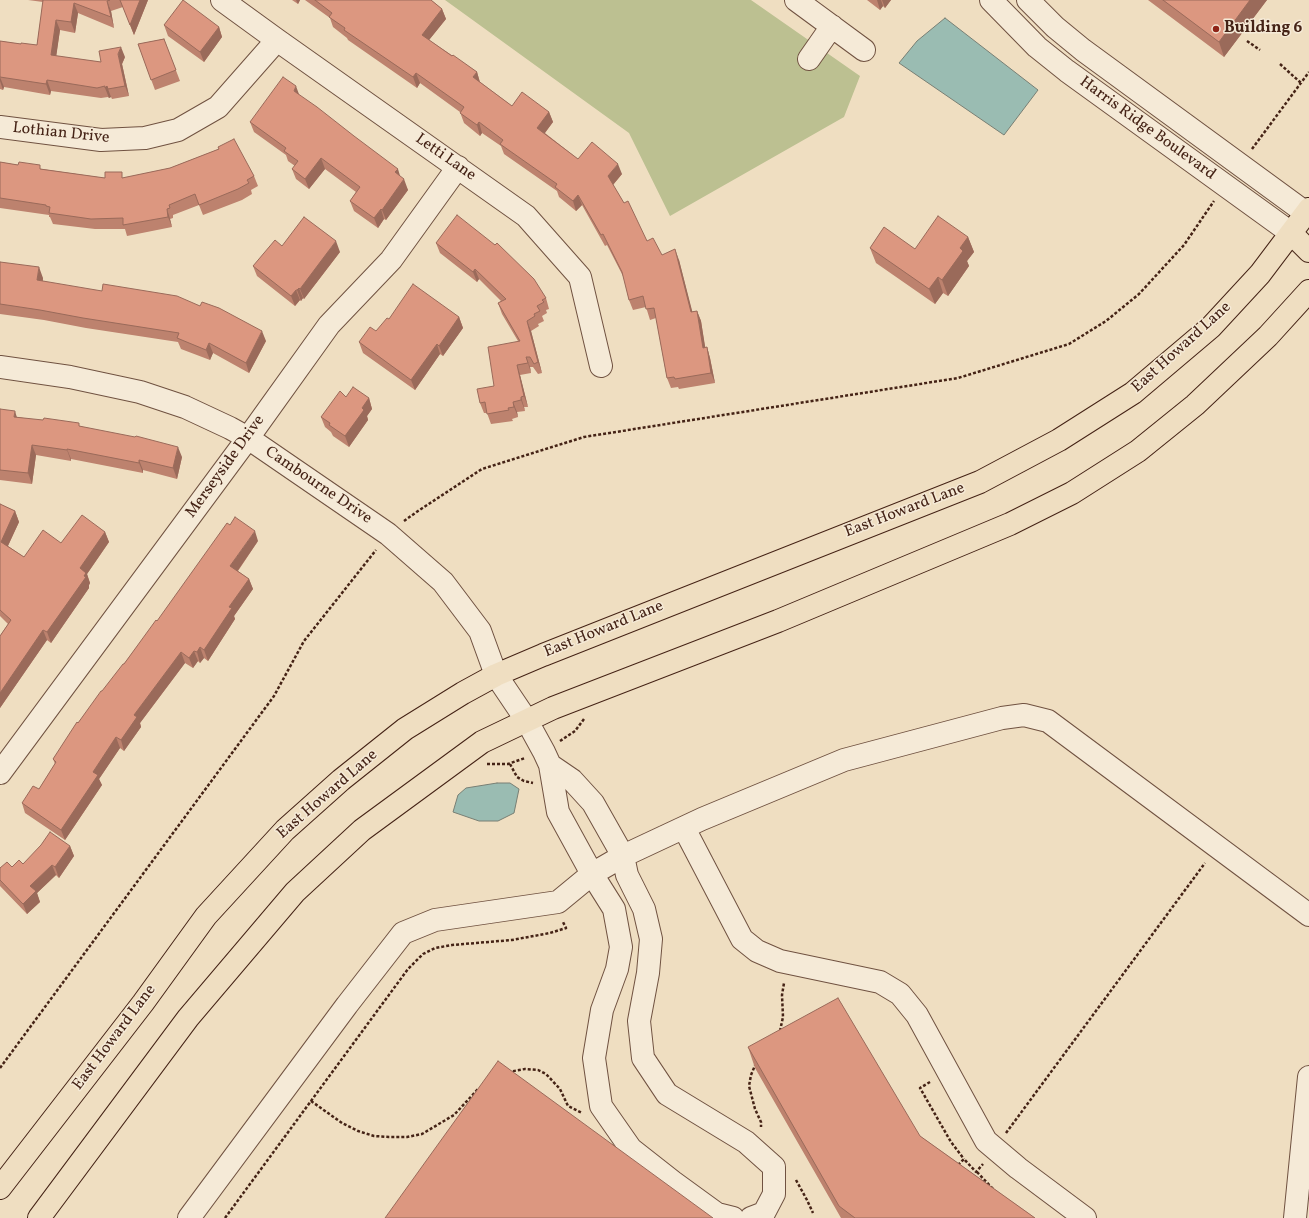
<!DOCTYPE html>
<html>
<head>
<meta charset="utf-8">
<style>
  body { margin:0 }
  canvas { display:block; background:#efdec1 }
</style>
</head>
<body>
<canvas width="1309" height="1218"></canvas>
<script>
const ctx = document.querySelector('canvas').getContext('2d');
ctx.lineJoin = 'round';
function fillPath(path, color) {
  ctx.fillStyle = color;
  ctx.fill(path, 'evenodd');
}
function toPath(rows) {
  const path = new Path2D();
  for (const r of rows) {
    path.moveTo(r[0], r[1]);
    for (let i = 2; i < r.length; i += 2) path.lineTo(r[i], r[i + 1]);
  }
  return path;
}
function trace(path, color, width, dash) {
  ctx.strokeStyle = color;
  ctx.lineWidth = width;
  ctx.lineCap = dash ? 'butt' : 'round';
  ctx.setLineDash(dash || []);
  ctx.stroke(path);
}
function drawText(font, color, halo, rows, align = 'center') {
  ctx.font = font + ' Vollkorn,serif';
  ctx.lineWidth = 3;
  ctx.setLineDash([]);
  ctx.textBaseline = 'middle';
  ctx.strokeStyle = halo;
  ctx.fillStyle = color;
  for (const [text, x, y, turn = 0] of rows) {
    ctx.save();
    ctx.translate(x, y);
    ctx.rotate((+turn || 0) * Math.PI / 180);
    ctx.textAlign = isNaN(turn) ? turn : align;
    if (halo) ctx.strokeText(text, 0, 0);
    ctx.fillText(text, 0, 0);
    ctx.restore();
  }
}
const green = toPath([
  [445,0,751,0,860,76,844,117,670,216,629,133]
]);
const water = toPath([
  [945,18,1038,90,1004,135,899,63,917,41,945,18],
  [497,783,510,783,519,789,514,813,498,821,479,821,453,812,458,795,466,788,497,783]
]);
const path = toPath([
  [1247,41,1260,50],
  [1280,64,1301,83],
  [1252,149,1309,72],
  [404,521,418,511,482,469,584,437,958,378,1069,344,1106,321,1139,294,1184,245,1214,201],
  [560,741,575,731,584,719],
  [487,764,508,764,525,758],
  [510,764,517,777,524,781,533,783],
  [780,1031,783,1017,782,995,784,983],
  [756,1063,751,1075,749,1086,755,1109,761,1122,761,1127],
  [0,1068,274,696,304,641,376,550],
  [508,1072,525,1069,538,1070,546,1074,560,1089,568,1106,582,1113],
  [930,1082,920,1088,951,1142,964,1159],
  [311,1101,342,1123,358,1131,374,1136,389,1137,407,1137,422,1134,454,1115,479,1088],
  [1006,1133,1205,863],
  [958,1165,964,1159,976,1172,983,1164],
  [977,1172,994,1190],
  [796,1180,807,1200,813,1213],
  [225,1218,408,969,423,954,435,948,452,945,512,940,550,933,566,928,563,922]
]);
const minor = toPath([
  [222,0,277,40,526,216,580,277,601,366],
  [796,0,864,50],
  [991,0,1037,47,1067,71,1291,233],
  [1028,0,1055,27,1083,50,1306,213],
  [809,59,832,26],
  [0,127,101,140,145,138,178,130,218,107,277,40],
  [0,367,70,377,140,392,185,407,230,428,248,438,388,534,443,582,480,631,496,675,527,721,544,752,550,765,558,812,592,874,614,909,621,947,617,969,602,1010,594,1058,601,1106,631,1149,673,1182,717,1214,733,1218],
  [550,765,572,780,593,803,623,856,627,875,644,909,651,939,648,973,639,1021,643,1058,667,1094,746,1142,774,1167,774,1194,764,1213,751,1218],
  [0,773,248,438,329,325,391,260,458,167],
  [684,828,742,939,757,951,780,961,880,982,900,994,917,1015,986,1141,1018,1168,1085,1218],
  [189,1218,347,1005,403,933,435,920,558,902,592,874,623,856,702,819,844,760,1002,718,1024,715,1048,721,1309,915],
  [1295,1218,1309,1077]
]);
const major = toPath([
  [1291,233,1309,251],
  [0,1188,143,1003,206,916,285,830,341,780,405,729,463,693,496,675,543,655,980,482,1059,440,1133,393,1211,327,1260,274,1309,209],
  [39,1218,188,1018,295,892,362,830,482,742,553,708,778,621,1010,524,1072,493,1138,451,1195,405,1268,336,1309,291]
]);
const wall = toPath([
  [28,0,148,0,134,35,123,7,111,11,114,28,78,13,75,33,60,30,56,56,101,62,125,57,122,64,129,96,112,99,111,97,109,98,108,97,101,98,51,91,50,95,4,87,3,90,0,89,0,41,21,44,37,45,43,2],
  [292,0,300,0,298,4],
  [305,0,431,0,442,9,446,19,429,40,477,72,480,82,512,106,549,112,553,122,545,133,578,159,622,174,613,185,647,241,662,255,679,260,692,312,697,311,701,321,705,348,707,347,710,358,715,383,679,389,678,387,671,388,667,378,656,318,650,320,646,307,633,310,629,300,624,278,607,245,605,246,582,205,576,211,559,197,557,191,504,154,501,146,482,133,480,136,464,123,460,112,420,83,417,88,348,40,347,38,333,27,330,18],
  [867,0,891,0,885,8,883,6,880,10],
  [1148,0,1267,0,1224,57],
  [164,25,219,27,222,37,204,62,168,36],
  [164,39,180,81,155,90,138,44],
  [299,95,400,176,408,190,386,220,384,219,378,228,354,211,350,201,356,192,325,169,309,189,296,179,292,169,295,166,288,161,286,155,254,132,250,122],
  [218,147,254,176,258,186,251,190,252,194,242,200,203,215,199,205,173,215,173,218,170,219,172,227,127,236,125,229,95,229,53,224,50,217,49,217,49,215,0,208,0,162,42,169,105,178,124,178,170,168,219,149],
  [968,237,974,252,967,261,969,266,948,296,943,293,935,304,876,263,870,248,915,249],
  [436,243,546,298,549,309,546,310,547,313,542,316,544,321,538,324,539,326,531,331,542,373,538,374,533,367,530,367,531,373,520,375,528,407,524,407,525,411,517,412,518,417,512,419,513,421,491,424,487,413,484,413,480,403,494,386,518,341,502,314,498,303,501,301,479,279,477,282,440,253],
  [282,246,340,252,304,299,303,298,301,301,300,300,295,306,257,276,253,266],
  [0,262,43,278,43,281,266,341,249,373,213,353,210,360,181,349,178,342,86,328,44,320,0,314],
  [459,317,463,328,443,356,440,354,415,390,363,353,359,342,376,331,389,319],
  [346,397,369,398,372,409,367,416,368,420,349,447,333,436,331,432,325,427,321,417],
  [0,409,17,417,80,426,182,457,177,479,143,470,143,473,71,459,71,461,36,455,32,484,0,480],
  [0,504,15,511,19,522,8,546,24,557,61,543,105,532,109,542,87,574,90,583,89,585,89,588,51,643,47,640,0,708,0,636,8,624,0,616],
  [258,541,238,571,249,579,253,589,234,616,235,619,208,661,204,658,200,663,198,661,193,668,185,663,140,723,141,727,124,751,120,748,99,779,102,785,65,840,25,813,22,803,39,789,55,764,53,759,78,723,157,621],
  [70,846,74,856,59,878,56,875,37,893,40,902,27,914,0,886,0,868,12,867,23,864],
  [748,1047,920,1136,1035,1218,841,1218,755,1068]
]);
const shadedWall = toPath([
  [140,0,148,0,134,35,130,25],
  [296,0,300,0,298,4],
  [877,0,881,0,883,6,880,10],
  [882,0,891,0,885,8],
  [1250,0,1267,0,1224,57,1219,42],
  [107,1,111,11,114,28,111,17],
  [74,3,78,13,75,33,71,22],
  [442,9,446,19,425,45,422,35],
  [56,20,60,30,55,65,51,55],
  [219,27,222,37,204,62,200,52],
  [121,47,125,57,122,64,129,96,125,86,118,54],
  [477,72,480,83,473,77],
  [416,73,420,83,417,88,413,77],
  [0,77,4,87,3,90,0,81],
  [47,80,51,91,50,95,46,84],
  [107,86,111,97,109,98,105,88],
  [296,86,300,97,294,91],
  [549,112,553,122,541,138,537,128],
  [479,122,482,133,480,136,477,125],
  [321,158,325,169,309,189,305,179],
  [618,164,622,174,612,186,608,176],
  [398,169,401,179,395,172],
  [404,179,408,190,386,220,382,210],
  [578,195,582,205,576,211,573,201],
  [167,209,170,219,172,227,168,217],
  [381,209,384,219,378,228,374,218],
  [968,237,974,252,967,261,969,266,948,296,942,280,960,248],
  [336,241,340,252,304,299,300,289],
  [675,249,679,260,695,322,691,312],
  [39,267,43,278,41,291,37,280],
  [475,269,479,279,477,282,473,272],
  [938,277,943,293,935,304,929,289],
  [299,288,303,298,301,301,297,290],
  [296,290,300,300,295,306,291,296],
  [697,311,701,321,707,358,703,348],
  [459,317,463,328,443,356,439,346],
  [527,321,531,331,542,373,538,362],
  [262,331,266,341,249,373,246,363],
  [209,343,213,353,210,360,206,350],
  [437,344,440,354,415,390,411,380],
  [707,347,710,358,715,383,711,373],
  [526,357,530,367,531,373,528,363],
  [517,365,520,375,528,407,524,396],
  [521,397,524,407,525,411,521,400],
  [369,398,372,409,367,416,368,420,349,447,345,436,362,408],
  [513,402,517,412,518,417,514,407],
  [15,411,18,421,14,417],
  [32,445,36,455,32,484,28,473],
  [178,447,182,457,177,479,173,468],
  [67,449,71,459,71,461,67,450],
  [139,460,143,470,143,473,139,463],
  [15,511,19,522,5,552,1,542],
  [255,531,258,541,234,576,230,566],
  [105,532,109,542,87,574,90,583,89,585,89,588,51,643,47,632,80,568],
  [249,579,253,589,234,616,235,619,208,661,204,650,229,607],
  [43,630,47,640,0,708,0,693],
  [200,647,204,658,200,663,197,652],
  [194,651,198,661,193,668,189,658],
  [181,652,185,663,140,723,141,727,124,751,121,740,134,715],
  [116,737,120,748,99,779,102,785,65,840,61,830,93,772],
  [70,846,74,856,59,878,55,867],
  [52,865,56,875,37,893,40,902,27,914,23,904,30,886]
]);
const building = toPath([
  [43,0,110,0,107,1,111,17,74,3,71,22,56,20,51,55,101,62,99,51,121,47,118,54,125,86,108,89,107,86,105,88,105,86,97,88,47,80,46,84,0,77,0,41,21,44,21,43,37,45,43,0],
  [120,0,140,0,130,25,120,0],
  [183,0,219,27,200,52,164,25,183,0],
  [315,0,431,0,442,9,422,35,452,56,453,55,477,72,473,77,512,106,522,92,549,112,537,128,578,159,592,142,618,164,608,176,624,203,628,201,647,241,653,238,662,255,675,249,691,312,697,311,703,348,707,347,711,373,675,379,674,377,667,378,654,308,646,309,643,296,629,300,622,272,603,234,601,235,578,195,573,201,555,187,557,184,500,144,503,140,479,122,477,125,460,113,464,107,416,73,413,77,344,30,345,28,329,17,332,13,315,0],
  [1163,0,1250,0,1219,42,1163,0],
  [164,39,176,70,151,80,138,44,164,39],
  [283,77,296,86,294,91,317,107,354,136,398,169,395,172,404,179,382,210,381,209,374,218,350,201,360,187,321,158,305,179,292,169,298,161,284,151,286,148,250,122,283,77],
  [234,139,254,176,247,180,249,183,238,189,199,205,195,194,169,205,170,208,167,209,168,217,123,225,123,218,91,219,49,213,50,207,46,206,46,205,0,198,0,162,18,165,19,162,40,165,40,169,105,178,105,172,122,172,122,178,170,168,219,149,218,147,234,139],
  [457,215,495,245,497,243,534,279,546,298,542,300,544,302,537,306,540,311,534,314,535,316,527,321,538,362,534,364,530,357,526,357,528,363,517,365,524,396,521,397,521,400,513,402,514,407,508,408,509,410,487,414,485,402,480,403,477,389,494,386,488,347,520,341,498,303,506,299,475,269,473,272,436,243,457,215],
  [938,216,968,237,960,248,963,251,942,280,938,277,929,289,870,248,884,227,915,249,938,216],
  [304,217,336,241,300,289,299,288,297,290,296,290,291,296,253,266,275,240,282,246,304,217],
  [0,262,39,267,37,280,102,291,103,284,177,296,200,306,202,302,219,308,262,331,246,363,209,343,206,350,177,338,179,333,83,318,40,310,0,304,0,262],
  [413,284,459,317,439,346,437,344,411,380,359,342,370,327,376,331,387,318,389,319,413,284],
  [353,387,369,398,362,408,364,410,345,436,329,425,330,423,321,417,340,391,346,397,353,387],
  [0,409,15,411,14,417,43,420,44,418,79,423,79,426,135,437,136,436,178,447,173,468,139,460,139,463,67,449,67,450,32,445,28,473,0,470,0,409],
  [0,504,15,511,1,542,24,557,43,530,61,543,82,515,105,532,80,568,86,573,84,576,86,577,47,632,43,630,0,693,0,636,11,620,0,610,0,504],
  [235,517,255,531,230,566,249,579,229,607,232,608,204,650,200,647,197,652,194,651,189,658,181,652,134,715,137,717,121,740,116,737,93,772,98,775,61,830,22,803,33,786,39,789,56,762,53,759,77,722,78,723,101,691,102,691,123,664,124,664,156,620,157,621,227,523,230,525,235,517],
  [50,832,70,846,55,867,52,865,30,886,36,891,23,904,0,880,0,868,7,862,12,867,19,860,23,864,41,845,50,832],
  [838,998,920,1136,1035,1218,855,1218,839,1206,748,1047,838,998],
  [498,1061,713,1218,385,1218,498,1061]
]);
const markers = [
  [1216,29,4,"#8f2418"]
];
const poiNames = [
  ["Building 6",1224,29]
];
const streetNames = [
  ["Harris Ridge Boulevard",1147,129,36],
  ["Lothian Drive",61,134,6],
  ["Letti Lane",445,158,35],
  ["East Howard Lane",1182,348,-42],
  ["Merseyside Drive",226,467,-54],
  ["Cambourne Drive",318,486,34],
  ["East Howard Lane",905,511,-21],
  ["East Howard Lane",604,630,-22],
  ["East Howard Lane",328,795,-41],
  ["East Howard Lane",115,1038,-53]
];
fillPath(green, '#bcc091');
fillPath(water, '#9abcb2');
trace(water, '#787f74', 1);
trace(minor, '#705241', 24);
trace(major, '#452316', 24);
trace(path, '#452316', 2.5, [3, 2]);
trace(minor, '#f5ead7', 22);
trace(major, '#efdec1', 22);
fillPath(wall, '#bd826e');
fillPath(shadedWall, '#9a6a5a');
fillPath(building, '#dc9780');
trace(building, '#9a6a5a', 1);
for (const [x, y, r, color] of markers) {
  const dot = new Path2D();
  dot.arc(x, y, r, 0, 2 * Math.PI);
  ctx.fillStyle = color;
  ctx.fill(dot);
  trace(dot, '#f5ead7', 1.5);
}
drawText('bold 16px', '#452316', '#f5ead7', poiNames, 'left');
drawText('16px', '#452316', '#f5ead7', streetNames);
</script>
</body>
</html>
